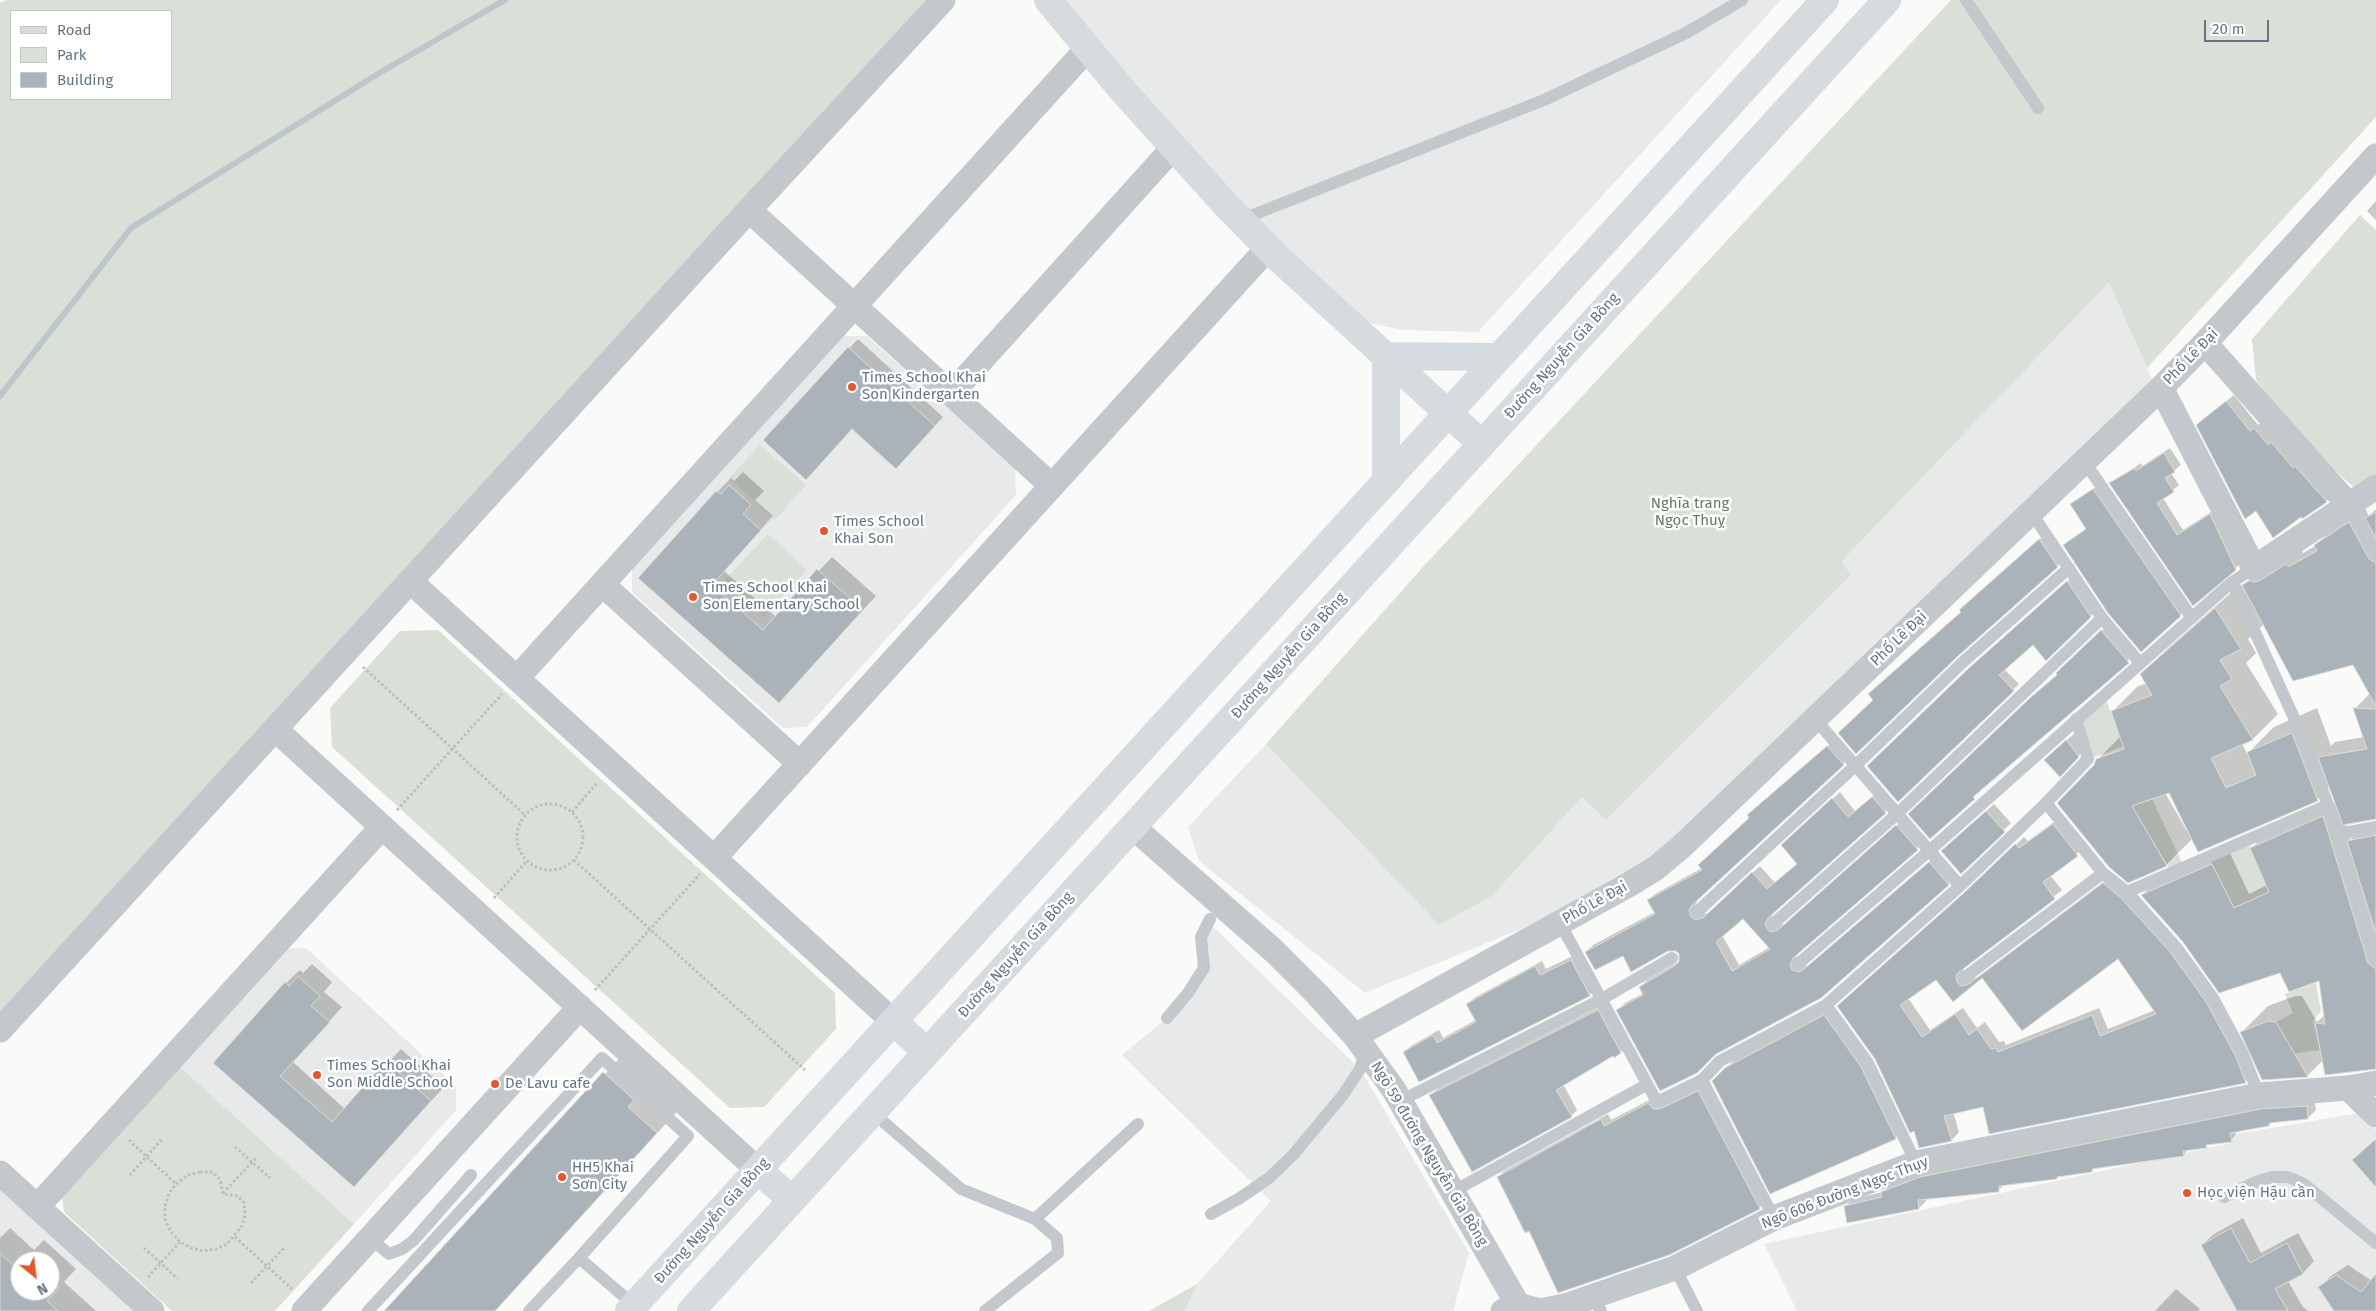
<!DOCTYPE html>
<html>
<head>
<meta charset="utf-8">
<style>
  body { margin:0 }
  #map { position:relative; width:2376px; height:1311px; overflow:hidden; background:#fafaf8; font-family:"Fira Sans",sans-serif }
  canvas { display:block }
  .legend { position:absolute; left:10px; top:10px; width:162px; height:90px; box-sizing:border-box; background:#fff; border:1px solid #c1c8cd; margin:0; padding:6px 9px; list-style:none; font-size:15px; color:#657683 }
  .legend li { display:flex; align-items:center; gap:10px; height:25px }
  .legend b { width:25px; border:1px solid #c1c8cd }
  .north { position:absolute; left:10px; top:1251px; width:50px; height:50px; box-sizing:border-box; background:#fff; border:1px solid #c1c8cd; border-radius:50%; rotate:151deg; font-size:14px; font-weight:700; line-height:20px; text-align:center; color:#657683 }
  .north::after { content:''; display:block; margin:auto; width:18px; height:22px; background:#e4572e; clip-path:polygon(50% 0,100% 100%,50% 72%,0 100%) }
  .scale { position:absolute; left:2204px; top:20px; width:65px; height:22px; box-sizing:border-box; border:2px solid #657683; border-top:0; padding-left:6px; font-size:15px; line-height:18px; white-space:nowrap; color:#657683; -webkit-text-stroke:4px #fff; paint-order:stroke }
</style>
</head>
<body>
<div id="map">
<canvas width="2376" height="1311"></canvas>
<ul class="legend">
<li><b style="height:6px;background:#d6dbdf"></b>Road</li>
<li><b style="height:14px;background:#dadfd7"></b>Park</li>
<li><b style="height:14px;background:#aab3b9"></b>Building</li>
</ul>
<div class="north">N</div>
<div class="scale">20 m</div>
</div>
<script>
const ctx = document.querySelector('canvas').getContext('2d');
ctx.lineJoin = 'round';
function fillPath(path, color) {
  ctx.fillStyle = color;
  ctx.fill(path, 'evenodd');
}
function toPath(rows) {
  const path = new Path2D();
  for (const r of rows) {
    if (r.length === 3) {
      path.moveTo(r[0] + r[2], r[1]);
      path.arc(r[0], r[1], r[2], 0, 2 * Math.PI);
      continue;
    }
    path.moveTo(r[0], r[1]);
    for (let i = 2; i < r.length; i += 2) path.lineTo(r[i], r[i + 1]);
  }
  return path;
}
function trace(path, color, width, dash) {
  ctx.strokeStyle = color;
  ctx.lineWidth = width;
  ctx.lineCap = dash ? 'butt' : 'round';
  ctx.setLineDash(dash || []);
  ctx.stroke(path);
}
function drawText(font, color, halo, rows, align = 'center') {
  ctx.font = font + ' "Fira Sans",sans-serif';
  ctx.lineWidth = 5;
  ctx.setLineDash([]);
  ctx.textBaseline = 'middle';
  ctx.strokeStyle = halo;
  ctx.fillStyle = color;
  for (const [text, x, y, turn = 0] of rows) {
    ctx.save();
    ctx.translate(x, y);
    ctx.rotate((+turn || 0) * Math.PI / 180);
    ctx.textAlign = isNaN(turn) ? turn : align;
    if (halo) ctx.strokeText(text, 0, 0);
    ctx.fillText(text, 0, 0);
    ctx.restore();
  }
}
const built = toPath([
  [1051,0,1781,0,1478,332,1405,330,1341,318],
  [2109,281,2155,387,1630,884,1365,993,1199,861,1188,827,1266,744,1439,925,1492,896,1583,796,1605,819,1851,575,1840,563],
  [842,336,867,336,1015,469,1016,495,807,727,783,728,632,592,632,567],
  [1208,922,1360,1069,1469,1253,1453,1311,1185,1311,1197,1284,1271,1201,1122,1055,1167,1018,1204,968],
  [306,948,456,1086,456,1110,354,1224,178,1065,283,949],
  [2359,1113,2376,1130,2376,1311,1797,1311,1764,1244,2232,1143,2231,1135],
  [0,1187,137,1311,0,1311],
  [20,1261,50,1261,50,1291,20,1291]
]);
const green = toPath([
  [6,0,931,0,0,1025,0,3],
  [11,11,171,11,171,99,11,99],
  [1951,0,2376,0,2376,117,2147,368,2109,282,1841,562,1851,575,1606,820,1582,797,1492,896,1439,925,1266,744,1422,568],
  [2360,215,2376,230,2376,483,2362,495,2301,439,2256,380,2252,339],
  [760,445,806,485,775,520,729,478],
  [768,534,807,570,764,617,724,581],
  [438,630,835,993,836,1029,764,1107,730,1108,332,747,330,708,400,631],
  [2104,695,2124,746,2092,758,2079,717],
  [2152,799,2184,867,2172,873,2132,806],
  [2249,845,2269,892,2233,908,2211,861],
  [2316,983,2321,1011,2313,1021,2320,1050,2284,1055,2288,1043,2276,1022,2293,1013,2285,994],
  [178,1065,354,1224,275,1311,172,1311,64,1212,62,1196],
  [1197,1284,1185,1311,1149,1311]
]);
const shadow = toPath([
  [2376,201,2376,220,2367,211],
  [858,339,943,417,905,458,853,428,764,440],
  [2234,395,2258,425,2262,422,2334,494,2326,501,2302,517,2256,509,2198,425],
  [2170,448,2181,465,2171,473,2179,485,2163,498,2183,530,2216,509,2241,563,2194,604,2111,484,2141,463,2142,466],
  [743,472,764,491,755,500,773,516,724,571,776,617,832,557,876,596,779,702,640,578,717,492,731,478,734,481],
  [2101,483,2187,609,2180,615,2064,545,2087,528,2072,505],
  [2365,508,2369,516,2376,509,2376,818,2345,823,2350,840,2364,826,2376,823,2376,1068,2323,1060,2307,1076,2263,1079,2242,1032,2268,1006,2295,996,2302,996,2317,1022,2325,1015,2320,979,2281,972,2184,941,2142,895,2157,880,2228,849,2249,894,2267,885,2252,848,2267,832,2336,803,2330,786,2317,800,2193,838,2166,865,2128,881,2095,765,2097,760,2121,736,2113,711,2138,686,2147,683,2142,674,2167,649,2241,584,2242,587,2259,570,2302,550,2303,553,2315,546,2331,530],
  [2264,624,2353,664,2370,693,2355,709,2364,737,2335,742,2331,746,2317,708,2274,727,2247,754,2242,743,2253,739,2278,714,2246,663,2256,653,2248,639],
  [2170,792,2189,830,2187,831,2165,793],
  [2045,535,2062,561,2057,566,1875,700,1962,612,1966,605],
  [2074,576,2097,610,2046,659,2033,643,2004,669,2019,684,1898,800,1976,662],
  [2109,624,2135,654,1998,774,1930,837,2065,666],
  [2076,732,2087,747,2060,775,2055,751],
  [1835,740,1850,757,1698,899,1695,906,1698,911,1706,914,1711,911,1760,866,1775,883,1798,864,1790,839,1840,792,1855,811,1879,791,1892,805,1774,911,1771,918,1777,925,1787,924,1904,819,1924,842,1799,951,1796,957,1799,963,1807,966,1812,964,1936,856,1955,878,1821,997,1618,1010,1625,1003,1644,993,1640,987,1647,980,1680,961,1680,954,1676,950,1623,954,1586,952,1593,945,1655,912,1648,900,1655,894,1702,868,1751,818,1755,808],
  [1743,917,1770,947,1739,965,1722,935],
  [1994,804,2011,823,1961,872,1950,844],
  [2061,817,2085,847,2050,875,2062,890,1963,967,1964,975,1969,979,1978,977,2111,876,2129,890,2242,1048,2252,1074,2245,1082,1984,1106,1953,1112,1959,1132,1952,1140,1914,1129,1876,1058,1839,1006,1975,885,2024,837,2028,841],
  [2118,957,2155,1010,2108,1029,2099,1008,2006,1045,2004,1041,1999,1042,1985,1022,1977,1028,1963,1008,1930,1030,1908,998,1936,978,1953,1000,1982,977],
  [1577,954,1596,989,1589,995,1420,1080,1404,1052,1411,1046,1439,1030,1443,1038,1476,1020,1468,1004,1474,998,1542,961,1546,969],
  [312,964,332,982,324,992,342,1007,293,1062,345,1109,401,1049,444,1087,354,1186,215,1062,286,983,300,970,303,973],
  [1604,1005,1627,1046,1621,1052,1613,1054,1563,1084,1577,1110,1571,1116,1431,1096,1437,1089],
  [1834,1007,1905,1128,1895,1138,1713,1082,1736,1058],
  [630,1047,682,1106,495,1311,385,1311],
  [1705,1085,1766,1201,1759,1208,1530,1229,1498,1177,1504,1171,1608,1114,1611,1120,1655,1097],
  [2314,1099,2316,1110,2308,1118,2272,1122,2269,1125,2238,1131,2231,1140,2189,1149,2184,1154,2095,1168,2092,1171,2059,1175,2057,1178,2005,1184,1998,1190,1926,1198,1926,1201,1919,1208,1845,1207,1853,1199,1883,1192,1890,1185,1929,1170,2269,1102],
  [2243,1218,2261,1253,2298,1233,2314,1261,2303,1273,2288,1281,2303,1307,2308,1311,2238,1311,2202,1245,2214,1234],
  [10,1228,34,1250,44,1240,76,1269,64,1282,96,1311,0,1311,0,1238],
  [20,1261,50,1261,50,1291,20,1291],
  [2348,1265,2372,1281,2376,1277,2376,1311,2335,1311,2320,1287,2331,1276],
  [2176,1289,2200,1309,2198,1311,2155,1311]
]);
const stream = toPath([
  [0,396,131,228,381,72,505,0]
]);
const building = toPath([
  [848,347,935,426,896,469,852,429,806,480,763,440,848,347],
  [2226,401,2250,431,2254,428,2268,445,2271,442,2293,468,2295,466,2327,502,2302,519,2301,517,2273,538,2256,511,2245,519,2196,425,2226,401],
  [2164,453,2175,472,2165,478,2174,492,2157,503,2177,535,2210,514,2236,570,2193,606,2109,483,2135,468,2136,471,2164,453],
  [729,485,751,505,743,514,761,530,712,585,763,630,817,569,863,610,779,703,638,578,716,491,721,494,729,485],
  [2093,489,2181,616,2141,652,2108,613,2063,545,2086,529,2070,504,2093,489],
  [2376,512,2376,538,2365,518,2376,512],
  [2349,522,2369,559,2376,563,2376,706,2353,665,2293,681,2242,585,2249,581,2255,582,2261,580,2286,564,2288,567,2317,551,2314,545,2349,522],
  [2039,539,2058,567,1958,656,1856,754,1838,733,1873,700,1868,694,1961,612,1959,610,2039,539],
  [2067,581,2091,617,2046,661,2033,645,1999,675,2014,691,1898,802,1867,766,1969,668,2067,581],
  [2215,608,2241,649,2220,660,2232,679,2220,686,2253,740,2211,758,2226,788,2256,775,2247,752,2292,733,2318,801,2198,852,2169,793,2132,806,2167,866,2128,883,2109,867,2057,803,2094,765,2096,759,2124,749,2111,711,2152,695,2140,674,2215,608],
  [2101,630,2129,663,1973,797,1975,799,1930,839,1908,814,2030,698,2057,675,2056,673,2101,630],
  [2353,708,2376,709,2376,819,2343,825,2318,757,2367,749,2353,708],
  [2066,740,2079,757,2060,777,2044,760,2066,740],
  [1827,746,1844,765,1691,906,1689,910,1691,917,1695,920,1703,918,1752,872,1767,889,1797,864,1781,845,1832,798,1848,817,1872,797,1886,813,1768,918,1765,925,1770,932,1778,930,1896,825,1918,850,1793,958,1790,965,1792,970,1799,972,1803,970,1929,862,1949,885,1821,998,1716,1054,1697,1073,1660,1091,1616,1010,1643,995,1639,987,1676,965,1679,962,1679,954,1676,951,1668,951,1631,972,1623,956,1595,970,1585,952,1655,914,1647,900,1702,870,1698,865,1749,818,1747,815,1827,746],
  [1743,919,1770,949,1732,971,1716,942,1743,919],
  [1986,811,2005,832,1961,874,1941,851,1986,811],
  [2323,816,2368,963,2376,969,2376,1069,2325,1075,2315,1023,2325,1024,2319,981,2289,992,2280,973,2219,993,2183,942,2141,895,2212,864,2234,908,2269,892,2250,848,2323,816],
  [2053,824,2078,856,2043,882,2055,899,1959,972,1956,975,1957,982,1961,986,1969,984,2103,883,2121,898,2170,952,2206,1002,2235,1055,2246,1083,1989,1134,1983,1107,1944,1116,1952,1141,1919,1148,1914,1131,1910,1133,1875,1059,1837,1006,1965,892,2015,844,2019,848,2053,824],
  [2118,959,2156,1014,2100,1036,2092,1015,1998,1052,1996,1048,1991,1049,1977,1029,1969,1035,1955,1014,1922,1037,1900,1005,1936,980,1953,1002,1982,978,2022,1031,2118,959],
  [2376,835,2376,933,2347,841,2376,835],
  [1571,960,1590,996,1419,1082,1403,1052,1433,1035,1437,1043,1476,1022,1466,1004,1535,966,1540,975,1571,960],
  [298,976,320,996,311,1006,330,1022,280,1076,332,1122,386,1061,431,1101,354,1187,213,1063,285,982,289,986,298,976],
  [1598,1010,1621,1053,1614,1058,1613,1056,1556,1090,1572,1117,1472,1172,1429,1095,1598,1010],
  [1824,1015,1861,1067,1896,1139,1770,1194,1712,1081,1725,1068,1824,1015],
  [2268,1021,2276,1022,2308,1077,2262,1080,2240,1032,2268,1021],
  [603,1072,634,1100,628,1107,657,1133,495,1311,384,1311,603,1072],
  [1698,1091,1760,1209,1669,1255,1558,1293,1529,1231,1525,1233,1497,1177,1601,1119,1604,1126,1648,1103,1653,1109,1660,1109,1698,1091],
  [2307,1106,2308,1119,2269,1123,2269,1126,2230,1133,2232,1142,2206,1145,2207,1148,2183,1151,2184,1156,2092,1169,2092,1172,2057,1177,2057,1179,1999,1186,1999,1192,1918,1200,1919,1209,1847,1223,1844,1206,1882,1197,1881,1192,1920,1177,2261,1109,2307,1106],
  [2376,1139,2376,1187,2352,1160,2376,1139],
  [2231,1228,2250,1263,2287,1243,2303,1274,2275,1289,2288,1311,2237,1311,2201,1245,2231,1228],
  [0,1253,16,1268,20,1263,20,1291,50,1291,50,1279,59,1288,47,1301,58,1311,0,1311,0,1253],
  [2376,1274,2376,1311,2334,1311,2318,1287,2336,1275,2361,1292,2376,1274]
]);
const path = toPath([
  [363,667,525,815],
  [550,837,33],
  [397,810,502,694],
  [572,812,598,782],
  [574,860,805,1070],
  [494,898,527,861],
  [595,990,700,874],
  [129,1140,176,1184],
  [235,1147,270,1178],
  [200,1172,212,1172,220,1179,223,1194,238,1196,244,1203,245,1215,242,1226,227,1244,216,1249,203,1251,191,1248,180,1242,171,1232,165,1219,165,1206,169,1193,176,1184,188,1175,200,1172],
  [130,1175,163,1138],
  [223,1193,257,1157],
  [235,1237,292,1289],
  [144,1248,178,1279],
  [148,1277,180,1242],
  [251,1283,284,1248]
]);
const lane = toPath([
  [1966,0,2038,108],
  [1240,220,1544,100,1686,33,1742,0],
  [2084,461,2192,618],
  [2349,505,2376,555],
  [2031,512,2102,618,2140,663],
  [2232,582,2296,722,2328,805,2376,961],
  [1815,719,1960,886],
  [2046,803,2103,873,2127,892,2176,947,2213,998,2242,1052,2259,1095],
  [2338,834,2376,827],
  [2127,892,2328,805],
  [1697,912,1856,765,1963,662,2069,568],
  [1560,923,1657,1102,1702,1080,1720,1061,1826,1005,1960,886,2046,803,2088,759,2076,719],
  [1773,924,1898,813,2102,618],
  [1798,964,1929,851,2232,582,2254,568],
  [1964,978,2103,873],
  [1826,1005,1868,1063,1916,1163],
  [1167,1018,1188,993,1204,968,1201,937,1210,919],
  [1702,1080,1774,1218],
  [1400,1101,1602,999,1672,958],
  [872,1112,961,1189,1035,1219,1057,1238,1058,1253,985,1311],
  [1454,1191,1646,1085],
  [2224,1197,2256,1182,2272,1177,2288,1177,2304,1184,2376,1243],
  [1211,1214,1240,1198,1269,1178,1293,1155,1343,1095,1360,1069,1366,1050],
  [1035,1219,1138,1124],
  [370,1238,389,1254,402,1249,413,1241,471,1175],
  [1675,1268,1697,1311],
  [1593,1297,1601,1311],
  [368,1311,602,1058,688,1136,579,1258],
  [529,1311,579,1258,634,1305]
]);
const street = toPath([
  [749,210,1052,486],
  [2205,343,2349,505],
  [2161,388,2254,568,2376,487],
  [951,394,1173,148],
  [410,581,894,1022],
  [602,584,800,764],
  [517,678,1088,48],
  [275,729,758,1170],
  [1133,827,1274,951,1317,994,1355,1036,1394,1090,1518,1305],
  [714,858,1268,248],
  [0,1030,749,210,943,0],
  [1355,1036,1630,884,1656,868,1681,847,2161,388,2205,343,2376,156],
  [2376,1083,2348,1088,2376,1115],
  [0,1173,152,1311],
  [37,1207,382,827],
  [304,1311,580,1007],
  [1503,1311,1518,1305,1540,1311,1565,1306,1675,1268,1774,1218,1916,1163,2259,1095,2348,1088]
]);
const secondary = toPath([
  [1048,0,1123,91,1226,205,1277,257,1482,444],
  [1386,481,1386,356,1499,357],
  [894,1022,927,1052],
  [758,1170,792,1200],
  [629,1311,1825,0],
  [691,1311,1887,0]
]);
const markers = [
  [852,387,5,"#e4572e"],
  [824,531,5,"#e4572e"],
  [693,597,5,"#e4572e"],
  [317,1075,5,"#e4572e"],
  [495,1084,5,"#e4572e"],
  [562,1177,5,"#e4572e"],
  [2187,1193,5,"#e4572e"]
];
const streetNames = [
  ["Đường Nguyễn Gia Bồng",1562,356,-48],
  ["Phố Lê Đại",2191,357,-46],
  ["Phố Lê Đại",1899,639,-44],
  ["Đường Nguyễn Gia Bồng",1289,656,-48],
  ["Phố Lê Đại",1595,903,-29],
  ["Đường Nguyễn Gia Bồng",1016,955,-48],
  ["Ngõ 59 đường Nguyễn Gia Bồng",1429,1154,59],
  ["Ngõ 606 Đường Ngọc Thụy",1845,1193,-21],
  ["Đường Nguyễn Gia Bồng",712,1221,-48]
];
const poiNames = [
  ["Times School Khai",862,378],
  ["Son Kindergarten",862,395],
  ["Times School",834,522],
  ["Khai Son",834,539],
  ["Times School Khai",703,588],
  ["Son Elementary School",703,605],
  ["Times School Khai",327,1066],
  ["Son Middle School",327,1083],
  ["De Lavu cafe",505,1084],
  ["HH5 Khai",572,1168],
  ["Sơn City",572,1185],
  ["Học viện Hậu cần",2197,1193]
];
const parkNames = [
  ["Nghĩa trang",1690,504],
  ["Ngọc Thuỵ",1690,521]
];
fillPath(built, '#e8e9e9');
fillPath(green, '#dadfd7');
fillPath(shadow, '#0003');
trace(stream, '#bbc7cb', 6);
fillPath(building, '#aab3b9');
trace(building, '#dcdcda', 1);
trace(path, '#bbbfc2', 3, [2.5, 2.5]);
trace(lane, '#c3c8cc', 12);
trace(street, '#c3c8cc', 25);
trace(secondary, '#d6dbdf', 28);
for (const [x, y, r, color] of markers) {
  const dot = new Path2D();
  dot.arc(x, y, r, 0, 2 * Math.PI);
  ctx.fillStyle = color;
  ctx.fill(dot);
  trace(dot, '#fff', 2);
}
drawText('15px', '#657683', '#fff', streetNames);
drawText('15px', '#657683', '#fff', poiNames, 'left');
drawText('15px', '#687a64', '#fff', parkNames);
</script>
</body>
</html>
